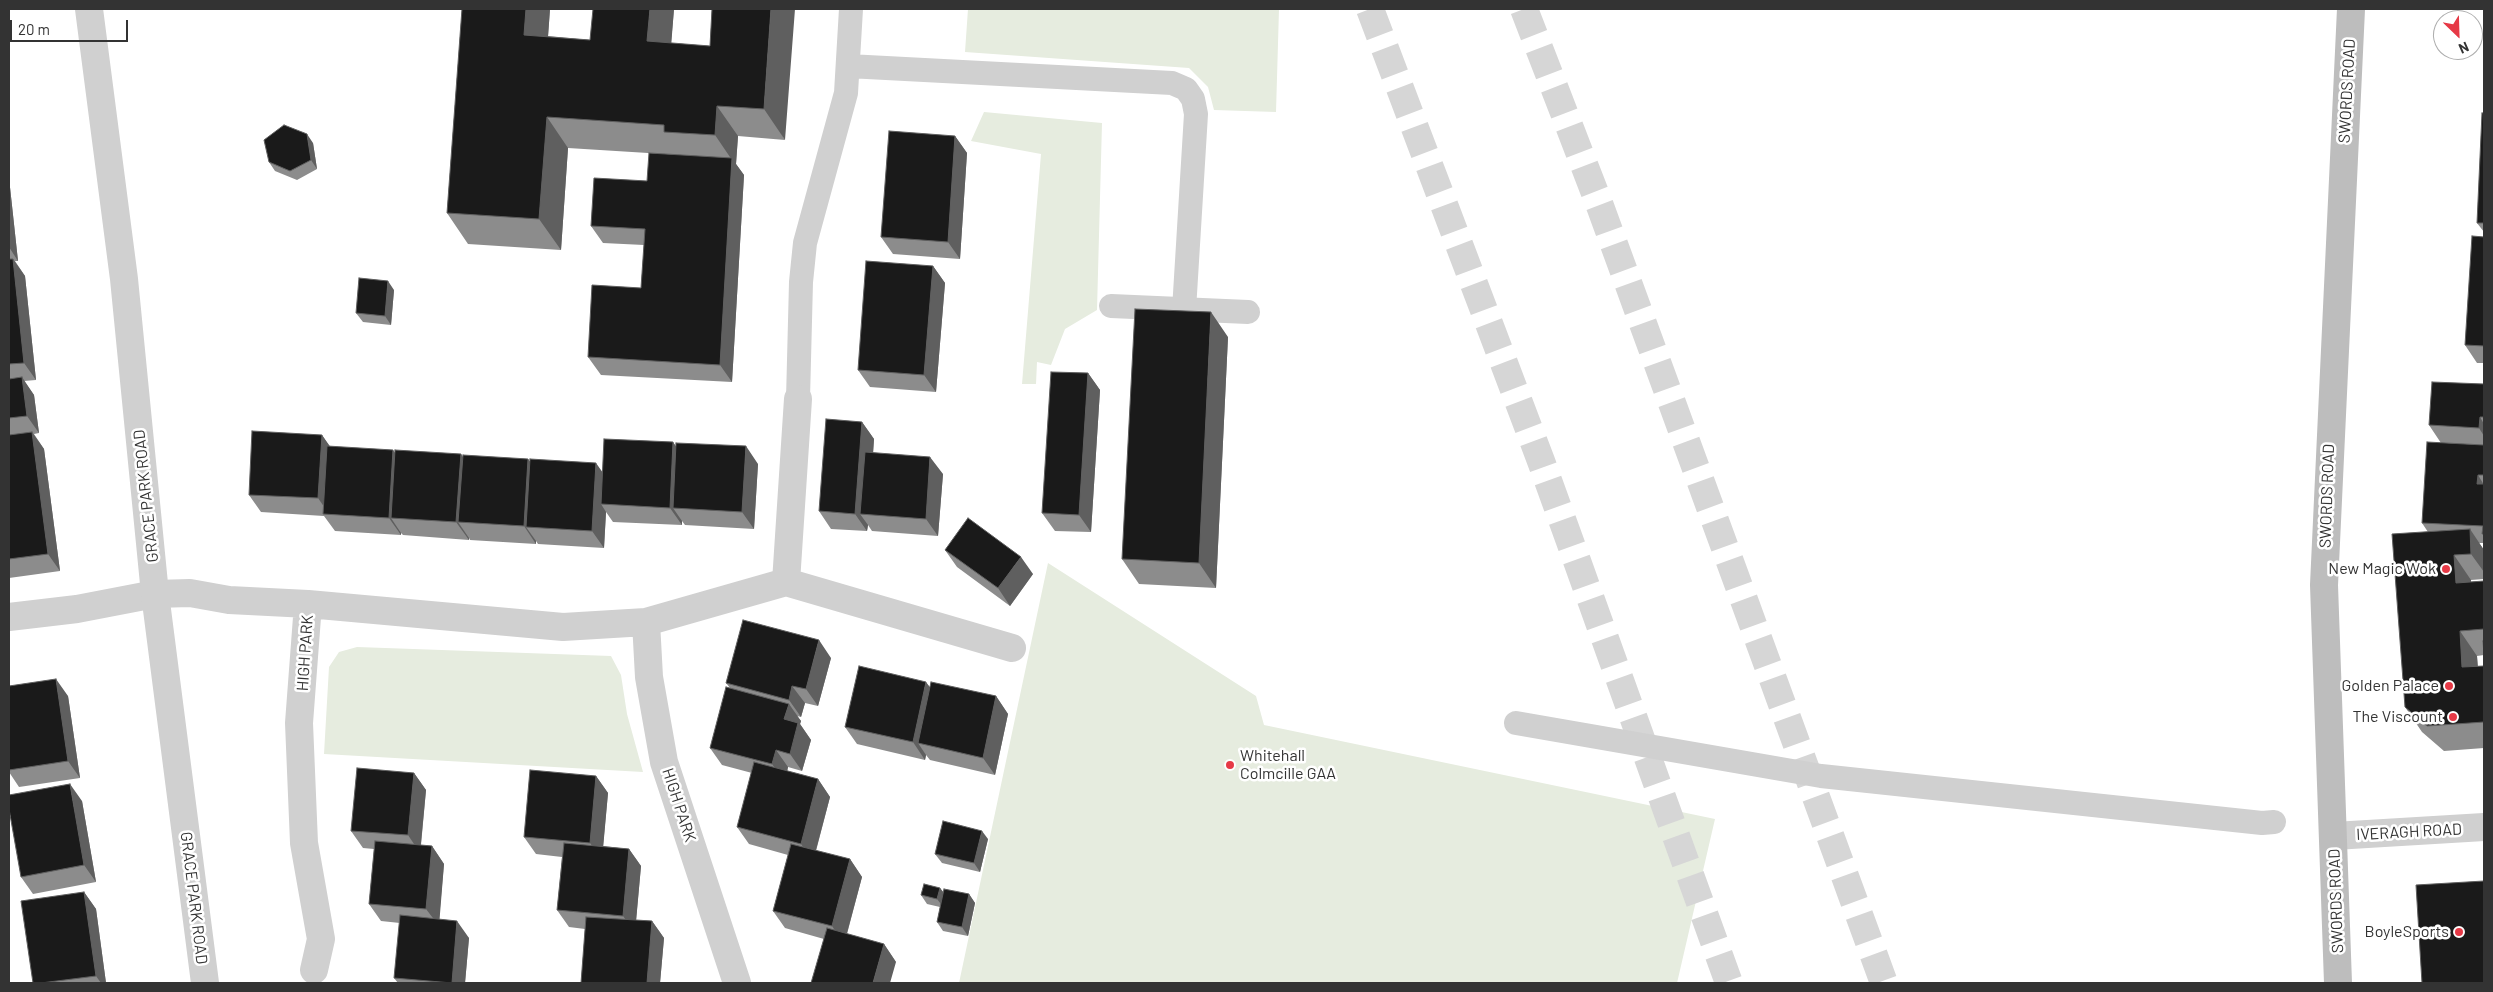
<!DOCTYPE html>
<html>
<head>
<meta charset="utf-8">
<style>
  body { margin:0 }
  #map { position:relative; width:2493px; height:992px; overflow:hidden; background:#fff; font-family:Barlow,sans-serif }
  canvas { display:block }
  .frame { position:absolute; inset:0; border:10px solid #333; pointer-events:none }
  .north { position:absolute; left:2433px; top:10px; width:50px; height:50px; box-sizing:border-box; background:#fff; border:1px solid #adadad; border-radius:50%; rotate:156deg; font-size:14px; font-weight:700; line-height:20px; text-align:center; color:#333 }
  .north::after { content:''; display:block; margin:auto; width:18px; height:22px; background:#e63946; clip-path:polygon(50% 0,100% 100%,50% 72%,0 100%) }
  .scale { position:absolute; left:10px; top:20px; width:118px; height:22px; box-sizing:border-box; border:2px solid #333; border-top:0; padding-left:6px; font-size:15px; line-height:18px; white-space:nowrap; color:#333; -webkit-text-stroke:4px #fff; paint-order:stroke }
</style>
</head>
<body>
<div id="map">
<canvas width="2493" height="992"></canvas>
<div class="frame"></div>
<div class="north">N</div>
<div class="scale">20 m</div>
</div>
<script>
const ctx = document.querySelector('canvas').getContext('2d');
ctx.lineJoin = 'round';
function fillPath(path, color) {
  ctx.fillStyle = color;
  ctx.fill(path, 'evenodd');
}
function toPath(rows) {
  const path = new Path2D();
  for (const r of rows) {
    path.moveTo(r[0], r[1]);
    for (let i = 2; i < r.length; i += 2) path.lineTo(r[i], r[i + 1]);
  }
  return path;
}
function trace(path, color, width, dash) {
  ctx.strokeStyle = color;
  ctx.lineWidth = width;
  ctx.lineCap = dash ? 'butt' : 'round';
  ctx.setLineDash(dash || []);
  ctx.stroke(path);
}
function drawText(font, color, halo, rows, align = 'center') {
  ctx.font = font + ' Barlow,sans-serif';
  ctx.lineWidth = 5;
  ctx.setLineDash([]);
  ctx.textBaseline = 'middle';
  ctx.strokeStyle = halo;
  ctx.fillStyle = color;
  for (const [text, x, y, turn = 0] of rows) {
    ctx.save();
    ctx.translate(x, y);
    ctx.rotate((+turn || 0) * Math.PI / 180);
    ctx.textAlign = isNaN(turn) ? turn : align;
    if (halo) ctx.strokeText(text, 0, 0);
    ctx.fillText(text, 0, 0);
    ctx.restore();
  }
}
const green = toPath([
  [968,9,1279,9,1276,112,1214,110,1208,87,1189,68,965,52],
  [984,112,1102,123,1097,310,1065,329,1051,365,1037,362,1036,384,1022,384,1041,154,971,141],
  [1048,563,1256,696,1264,725,1715,819,1677,983,959,983],
  [357,647,611,656,621,675,627,714,643,772,324,754,329,667,339,652]
]);
const motorwayTunnel = toPath([
  [1370,9,1541,461,1729,983],
  [1524,9,1600,206,1884,983]
]);
const service = toPath([
  [848,66,1172,83,1186,89,1193,99,1196,114,1184,310],
  [1111,306,1248,312],
  [798,399,801,282,805,243,846,93,851,9],
  [1516,723,1821,776,2262,823,2274,822]
]);
const minor = toPath([
  [786,582,798,399],
  [308,604,299,723,304,843,321,939,314,970],
  [9,617,77,609,155,594,190,593,229,600,308,604,563,627,646,622,786,582,1012,648],
  [646,622,649,677,664,762,737,983],
  [2334,836,2484,827]
]);
const tertiary = toPath([
  [89,9,124,279,155,594,205,983]
]);
const secondary = toPath([
  [2338,983,2324,585,2351,9]
]);
const wall = toPath([
  [462,9,550,9,548,36,590,40,674,9,671,43,710,46,712,9,785,140,738,136,736,164,744,175,732,382,601,375,588,357,641,288,644,245,603,243,591,226,680,155,568,148,561,250,468,244,447,213],
  [2484,113,2484,232,2477,223],
  [955,136,967,153,960,259,893,254,881,237],
  [313,143,317,169,297,180,275,171,269,162],
  [9,178,18,261,15,261,25,276,36,380,24,381,34,395,39,433,34,434,44,449,60,571,9,578],
  [2484,237,2484,363,2477,363,2465,345],
  [933,266,945,283,936,392,870,387,858,370],
  [394,290,391,325,363,322,356,313],
  [1228,337,1216,588,1139,584,1122,559],
  [1088,373,1100,390,1091,532,1055,531,1042,513],
  [2484,384,2484,445,2441,443,2429,425],
  [862,422,874,439,873,453,943,474,938,536,872,531,868,525,867,531,831,529,819,511],
  [322,435,329,446,395,453,462,457,528,459,530,462,602,472,673,442,676,447,758,464,754,529,685,525,682,521,682,525,613,522,606,512,604,548,538,544,536,541,536,544,470,540,469,538,469,540,403,535,401,533,401,535,335,531,324,516,261,512,249,495],
  [2484,445,2484,543,2479,543,2484,550,2484,579,2471,580,2471,582,2484,581,2484,656,2484,655,2477,656,2478,666,2484,666,2484,748,2444,751,2422,732,2405,707,2428,532,2422,523],
  [945,550,1033,574,1010,606,957,567],
  [831,658,818,706,805,703,801,717,797,716,801,721,800,724,811,740,802,771,788,767,787,771,818,779,830,797,816,851,850,859,862,877,847,934,884,944,896,962,824,939,785,928,773,911,788,855,749,844,737,827,752,773,722,765,710,748,730,688,726,683],
  [9,686,68,696,80,778,19,787,9,772],
  [930,687,996,696,1008,714,995,775,930,760,926,755,925,760,857,744,845,727],
  [414,773,426,790,421,845,432,846,444,864,439,919,469,938,465,983,398,983,394,978,400,923,381,921,369,904,374,849,363,848,351,831],
  [596,776,608,793,603,846,629,849,641,866,636,920,652,921,664,938,660,983,581,983,585,929,569,927,557,910,562,857,536,854,524,837],
  [82,801,96,882,33,894,21,877],
  [988,839,980,872,942,863,935,854],
  [940,888,943,892,969,894,975,903,968,936,943,931,937,922,940,907,927,904,921,895],
  [84,892,96,909,106,983,33,983]
]);
const shadedWall = toPath([
  [526,9,550,9,546,65,524,35],
  [650,9,674,9,669,72,647,41],
  [771,9,795,9,785,140,764,109],
  [717,106,738,136,736,164,744,175,732,382,720,365,732,160,715,135],
  [547,117,568,148,561,250,539,219],
  [307,134,313,143,317,169,311,160],
  [955,136,967,153,960,259,948,242],
  [9,178,18,261,9,247],
  [13,259,25,276,36,380,24,363],
  [933,266,945,283,936,392,924,375],
  [388,281,394,290,391,325,385,316],
  [1211,312,1228,337,1216,588,1199,563],
  [1088,373,1100,390,1091,532,1079,515],
  [22,377,34,395,39,433,27,416],
  [2480,417,2484,424,2484,436,2479,428],
  [862,422,874,439,869,514,860,514,868,525,867,531,855,514],
  [32,432,44,449,60,571,48,554],
  [322,435,334,452,329,514,318,498],
  [673,442,685,460,673,508,682,521,682,525,670,508],
  [746,446,758,464,754,529,742,512],
  [393,450,405,467,391,518,401,533,401,535,389,518],
  [461,454,473,472,458,522,469,538,469,540,456,522],
  [930,457,943,474,938,536,926,519],
  [528,459,540,476,526,527,536,541,536,544,524,526],
  [596,463,608,480,601,504,606,512,604,548,592,531],
  [2478,475,2484,485,2477,484],
  [2470,529,2484,550,2484,572,2471,554],
  [2454,555,2471,580,2473,608,2456,583],
  [1021,557,1033,574,1010,606,998,588],
  [2460,631,2477,656,2479,692,2462,667],
  [819,640,831,658,818,706,806,689],
  [56,679,68,696,80,778,68,761],
  [926,682,939,699,918,743,926,755,925,760,913,742],
  [792,686,805,703,801,717,789,700],
  [996,696,1008,714,995,775,983,758],
  [789,704,801,721,800,724,811,740,802,771,790,754,784,719],
  [776,750,788,767,785,782,772,764],
  [414,773,426,790,420,853,408,835],
  [596,776,608,793,602,860,590,843],
  [818,779,830,797,813,861,801,844],
  [70,784,82,801,96,882,84,865],
  [982,831,988,839,980,872,974,863],
  [432,846,444,864,439,926,426,909],
  [629,849,641,866,635,933,623,916],
  [850,859,862,877,844,944,832,926],
  [940,888,947,897,944,908,937,899],
  [84,892,96,909,106,983,101,983,96,976],
  [969,894,975,903,968,936,962,927],
  [457,921,469,938,465,983,452,983],
  [652,921,664,938,660,983,647,983],
  [884,944,896,962,890,983,873,983]
]);
const building = toPath([
  [462,9,526,9,524,35,590,40,593,9,650,9,647,41,710,46,712,9,771,9,764,109,717,106,715,135,664,132,664,125,547,117,539,219,447,213,462,9],
  [2482,113,2484,113,2484,223,2477,223,2482,113],
  [284,125,307,134,311,160,290,171,269,162,264,140,284,125],
  [889,131,955,136,948,242,881,237,889,131],
  [649,153,732,158,720,365,588,357,592,285,641,288,645,229,591,226,594,178,647,181,649,153],
  [2472,236,2484,237,2484,346,2465,345,2472,236],
  [9,259,13,259,24,363,9,364,9,259],
  [866,261,933,266,924,375,858,370,866,261],
  [359,278,388,281,385,316,356,313,359,278],
  [1135,309,1211,312,1199,563,1122,559,1135,309],
  [1051,372,1088,373,1079,515,1042,513,1051,372],
  [22,377,27,416,9,418,9,379,22,377],
  [2432,382,2484,384,2484,417,2480,417,2479,428,2429,425,2432,382],
  [826,419,862,422,855,514,819,511,826,419],
  [252,431,322,435,318,498,249,495,252,431],
  [32,432,48,554,9,559,9,435,32,432],
  [604,439,673,442,670,508,601,504,604,439],
  [2427,442,2484,445,2484,475,2478,475,2477,484,2484,484,2484,534,2482,534,2483,526,2422,523,2427,442],
  [676,443,746,446,742,512,673,508,676,443],
  [327,446,393,450,389,518,323,514,327,446],
  [395,450,461,454,456,522,391,518,395,450],
  [865,452,930,457,926,519,860,514,865,452],
  [463,455,528,459,524,526,458,522,463,455],
  [530,459,596,463,592,531,526,527,530,459],
  [968,518,1021,557,998,588,945,550,968,518],
  [2470,529,2471,554,2454,555,2456,583,2484,581,2484,629,2460,631,2462,667,2484,666,2484,722,2427,726,2405,707,2392,534,2470,529],
  [743,620,819,640,806,689,792,686,789,700,726,683,743,620],
  [2483,641,2484,641,2484,656,2483,641],
  [859,666,926,682,913,742,845,727,859,666],
  [56,679,68,761,9,770,9,686,56,679],
  [931,682,996,696,983,758,918,743,931,682],
  [726,687,789,704,784,719,798,723,790,754,776,750,772,764,710,748,726,687],
  [754,762,818,779,801,844,737,827,754,762],
  [357,768,414,773,408,835,351,831,357,768],
  [530,770,596,776,590,843,524,837,530,770],
  [70,784,84,865,21,877,9,809,9,795,70,784],
  [943,821,982,831,974,863,935,854,943,821],
  [375,841,432,846,426,909,369,904,375,841],
  [564,843,629,849,623,916,557,910,564,843],
  [791,844,850,859,832,926,773,911,791,844],
  [2484,881,2484,983,2422,983,2416,885,2484,881],
  [924,884,940,888,937,899,921,895,924,884],
  [944,889,969,894,962,927,937,922,944,889],
  [84,892,96,976,41,983,33,983,21,901,84,892],
  [400,915,457,921,452,983,394,978,400,915],
  [586,917,652,921,647,983,581,983,586,917],
  [827,928,884,944,873,983,811,983,827,928]
]);
const markers = [
  [2446,569,5,"#e63946"],
  [2449,686,5,"#e63946"],
  [2453,717,5,"#e63946"],
  [1230,765,5,"#e63946"],
  [2459,932,5,"#e63946"]
];
const streetNames = [
  ["SWORDS ROAD",2347,91,-87],
  ["GRACE PARK ROAD",146,496,-96],
  ["SWORDS ROAD",2327,496,-88],
  ["HIGH PARK",305,653,-86],
  ["HIGH PARK",679,805,72],
  ["IVERAGH ROAD",2409,832,-3],
  ["GRACE PARK ROAD",194,898,83],
  ["SWORDS ROAD",2336,901,-92]
];
const poiNames = [
  ["New Magic Wok",2436,569],
  ["Golden Palace",2439,686],
  ["The Viscount",2443,717],
  ["Whitehall",1240,756,"left"],
  ["Colmcille GAA",1240,774,"left"],
  ["BoyleSports",2449,932]
];
fillPath(green, '#e6ecdf');
trace(motorwayTunnel, '#d6d6d6', 28, [28, 14]);
trace(service, '#d0d0d0', 24);
trace(minor, '#d0d0d0', 28);
trace(tertiary, '#d0d0d0', 28);
trace(secondary, '#bdbdbd', 28);
fillPath(wall, '#8c8c8c');
fillPath(shadedWall, '#5f5f5f');
fillPath(building, '#1a1a1a');
trace(building, '#5f5f5f', 1);
for (const [x, y, r, color] of markers) {
  const dot = new Path2D();
  dot.arc(x, y, r, 0, 2 * Math.PI);
  ctx.fillStyle = color;
  ctx.fill(dot);
  trace(dot, '#fff', 2);
}
drawText('16px', '#333', '#fff', streetNames);
drawText('16px', '#333', '#fff', poiNames, 'right');
</script>
</body>
</html>
